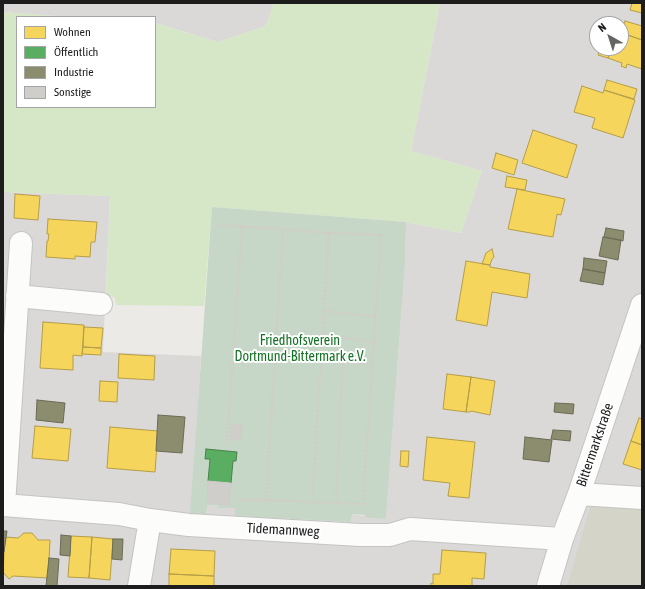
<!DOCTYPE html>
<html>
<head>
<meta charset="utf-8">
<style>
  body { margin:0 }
  #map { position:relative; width:645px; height:589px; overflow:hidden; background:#eceae6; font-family:"Asap Condensed",sans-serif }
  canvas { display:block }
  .frame { position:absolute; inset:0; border:4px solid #1d1d1d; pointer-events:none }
  .legend { position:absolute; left:16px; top:16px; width:140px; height:92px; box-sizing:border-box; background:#fff; border:1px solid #a5a5a5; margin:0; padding:5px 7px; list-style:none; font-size:12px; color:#1d1d1d }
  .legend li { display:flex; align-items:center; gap:8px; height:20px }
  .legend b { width:20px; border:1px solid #a5a5a5 }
  .north { position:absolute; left:589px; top:16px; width:40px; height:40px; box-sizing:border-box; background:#fff; border:1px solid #a5a5a5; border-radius:50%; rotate:321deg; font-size:11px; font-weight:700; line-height:16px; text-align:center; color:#1d1d1d }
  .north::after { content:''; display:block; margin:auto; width:14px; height:18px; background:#656563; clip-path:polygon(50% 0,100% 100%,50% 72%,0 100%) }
</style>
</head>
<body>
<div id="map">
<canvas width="645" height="589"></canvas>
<div class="frame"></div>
<ul class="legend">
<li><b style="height:11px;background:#f6d55c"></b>Wohnen</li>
<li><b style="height:11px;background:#5aae61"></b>Öffentlich</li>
<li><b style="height:11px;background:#8c8c6e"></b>Industrie</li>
<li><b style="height:11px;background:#d0cecb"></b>Sonstige</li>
</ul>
<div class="north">N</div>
</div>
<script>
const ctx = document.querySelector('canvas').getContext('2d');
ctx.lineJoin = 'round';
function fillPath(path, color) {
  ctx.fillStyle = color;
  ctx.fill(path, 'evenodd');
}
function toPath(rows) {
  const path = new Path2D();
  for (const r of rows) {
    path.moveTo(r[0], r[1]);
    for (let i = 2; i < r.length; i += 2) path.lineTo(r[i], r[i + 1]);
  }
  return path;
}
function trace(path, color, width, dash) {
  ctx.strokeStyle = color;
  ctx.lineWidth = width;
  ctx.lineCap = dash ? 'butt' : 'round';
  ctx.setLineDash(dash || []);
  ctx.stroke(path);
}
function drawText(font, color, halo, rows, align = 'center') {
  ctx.font = font + ' "Asap Condensed",sans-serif';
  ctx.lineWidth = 4;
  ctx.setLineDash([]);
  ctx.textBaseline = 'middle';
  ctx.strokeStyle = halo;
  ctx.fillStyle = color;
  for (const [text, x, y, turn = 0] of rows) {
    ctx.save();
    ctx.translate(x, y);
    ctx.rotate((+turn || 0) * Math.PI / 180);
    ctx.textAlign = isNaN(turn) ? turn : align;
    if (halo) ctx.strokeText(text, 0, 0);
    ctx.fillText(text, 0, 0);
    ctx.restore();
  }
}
const residential = toPath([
  [3,3,274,3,266,26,218,42,155,23,155,17,68,17,3,12],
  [440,3,642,3,642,586,3,586,3,192,110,196,103,352,201,356,191,514,207,505,218,505,218,508,235,508,235,516,351,522,352,514,386,519,405,263,406,222,461,233,482,171,411,151],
  [597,24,621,24,621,48,597,48]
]);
const religious = toPath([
  [251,536,319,541,317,562,249,557]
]);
const construction = toPath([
  [591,504,642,506,642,586,567,586]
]);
const grass = toPath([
  [274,3,440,3,411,151,482,171,461,233,406,222,212,207,204,306,116,305,115,298,106,294,110,196,3,192,3,12,68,17,17,17,17,107,155,107,155,23,218,42,266,26]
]);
const cemetery = toPath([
  [212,207,406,222,405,263,386,519,365,517,365,515,352,514,351,522,235,516,235,508,218,508,218,505,207,505,206,515,190,514]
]);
const homes = toPath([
  [632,3,642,3,642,13,630,10,632,3],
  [625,21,642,26,642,40,622,33,625,21],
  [622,33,642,40,642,69,627,64,626,68,621,66,622,63,608,58,611,48,621,48,622,33],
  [600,48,611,48,608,58,598,55,600,48],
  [607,80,637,89,634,99,604,90,607,80],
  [582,86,603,93,604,90,635,100,623,138,592,128,595,118,574,112,582,86],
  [533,130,577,145,567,178,522,163,533,130],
  [496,153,518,160,514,175,492,168,496,153],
  [507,176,527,180,525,190,505,187,507,176],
  [517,189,565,199,561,215,557,214,553,237,508,229,517,189],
  [15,194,40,196,38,220,14,218,15,194],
  [48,219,97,222,95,242,91,242,90,257,75,256,75,259,46,257,47,241,48,241,49,234,47,234,48,219],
  [492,249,494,257,492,259,490,265,482,264,486,253,492,249],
  [466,261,490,265,490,267,530,274,527,298,492,292,487,326,456,320,466,261],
  [43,322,84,325,82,356,73,355,73,370,40,368,43,322],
  [84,327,103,328,101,348,83,347,84,327],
  [83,347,101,348,101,355,82,354,83,347],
  [119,354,155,356,154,380,118,378,119,354],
  [447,374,471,377,466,412,443,409,447,374],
  [471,377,495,381,490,415,471,411,470,412,466,412,471,377],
  [100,381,118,382,117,402,99,401,100,381],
  [639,418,642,419,642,445,631,441,639,418],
  [35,426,71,429,68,461,32,458,35,426],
  [110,427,158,431,155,472,107,468,110,427],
  [427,437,475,442,469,498,448,496,450,483,423,480,427,437],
  [631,441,642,445,642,470,623,464,631,441],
  [401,451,409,451,408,467,400,466,401,451],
  [24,533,32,533,38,540,50,540,48,578,13,576,9,579,3,572,5,537,18,538,24,533],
  [71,536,92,537,89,578,68,577,71,536],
  [92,537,113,539,110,580,89,578,92,537],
  [171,549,215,551,214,576,169,574,171,549],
  [442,550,486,553,484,579,472,578,472,586,431,586,431,583,433,584,433,574,440,574,442,550],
  [169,574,214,576,214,586,169,586,169,574]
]);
const public = toPath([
  [206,449,237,452,236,461,233,461,231,483,208,481,210,459,205,459,206,449]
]);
const industry = toPath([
  [606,228,624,231,623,241,604,237,606,228],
  [603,237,621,240,618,260,599,256,603,237],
  [584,258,607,261,605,273,583,269,584,258],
  [583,269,605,273,603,285,580,281,583,269],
  [37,400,65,403,63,423,36,420,37,400],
  [555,403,574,404,573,414,554,412,555,403],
  [158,415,185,417,182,453,156,451,158,415],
  [553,430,571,431,570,441,551,439,553,430],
  [525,437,552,440,549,462,523,459,525,437],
  [3,531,7,531,4,552,3,552,3,531],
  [61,535,71,536,70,556,60,555,61,535],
  [113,539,123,539,122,560,112,559,113,539],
  [49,558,59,559,57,586,46,586,49,558]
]);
const building = toPath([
  [232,424,242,425,241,440,231,440,232,424],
  [208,481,231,483,229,505,207,503,208,481]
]);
const path = toPath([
  [219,225,283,229],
  [324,311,376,317],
  [323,335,374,342],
  [321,357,343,361,336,503],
  [343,361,372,365],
  [227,445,242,226],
  [235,499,363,504,381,235,329,233],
  [266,501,283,229,329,233,312,503]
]);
const minor = toPath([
  [17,296,101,304],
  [579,494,642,498],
  [3,505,119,514,150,520,189,525,360,535,390,535,410,529,562,539],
  [4,505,21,243],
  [139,586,150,520],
  [548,586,562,539,579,494,642,305]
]);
const parkNames = [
  ["Friedhofsverein",300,341],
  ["Dortmund-Bittermark e.V.",300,357]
];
const streetNames = [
  ["Bittermarkstraße",595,445,-71],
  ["Tidemannweg",283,530,3]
];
fillPath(residential, '#dbd9d7');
fillPath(religious, '#dad9d7');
fillPath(construction, '#d4d4c8');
fillPath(grass, '#d6e7c7');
fillPath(cemetery, '#c6d6c7');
fillPath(homes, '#f6d55c');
trace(homes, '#b59e49', 1);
fillPath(public, '#5aae61');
trace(public, '#48824d', 1);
fillPath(industry, '#8c8c6e');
trace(industry, '#6b6b56', 1);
fillPath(building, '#d0cecb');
trace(building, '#cfccc8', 1);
trace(minor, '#c4c4c2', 24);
trace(path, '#d5cac6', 2.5, [2, 2]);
trace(minor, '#fcfcfb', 22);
drawText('14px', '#147324', '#fff', parkNames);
drawText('14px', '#1d1d1d', '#fff', streetNames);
</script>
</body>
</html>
